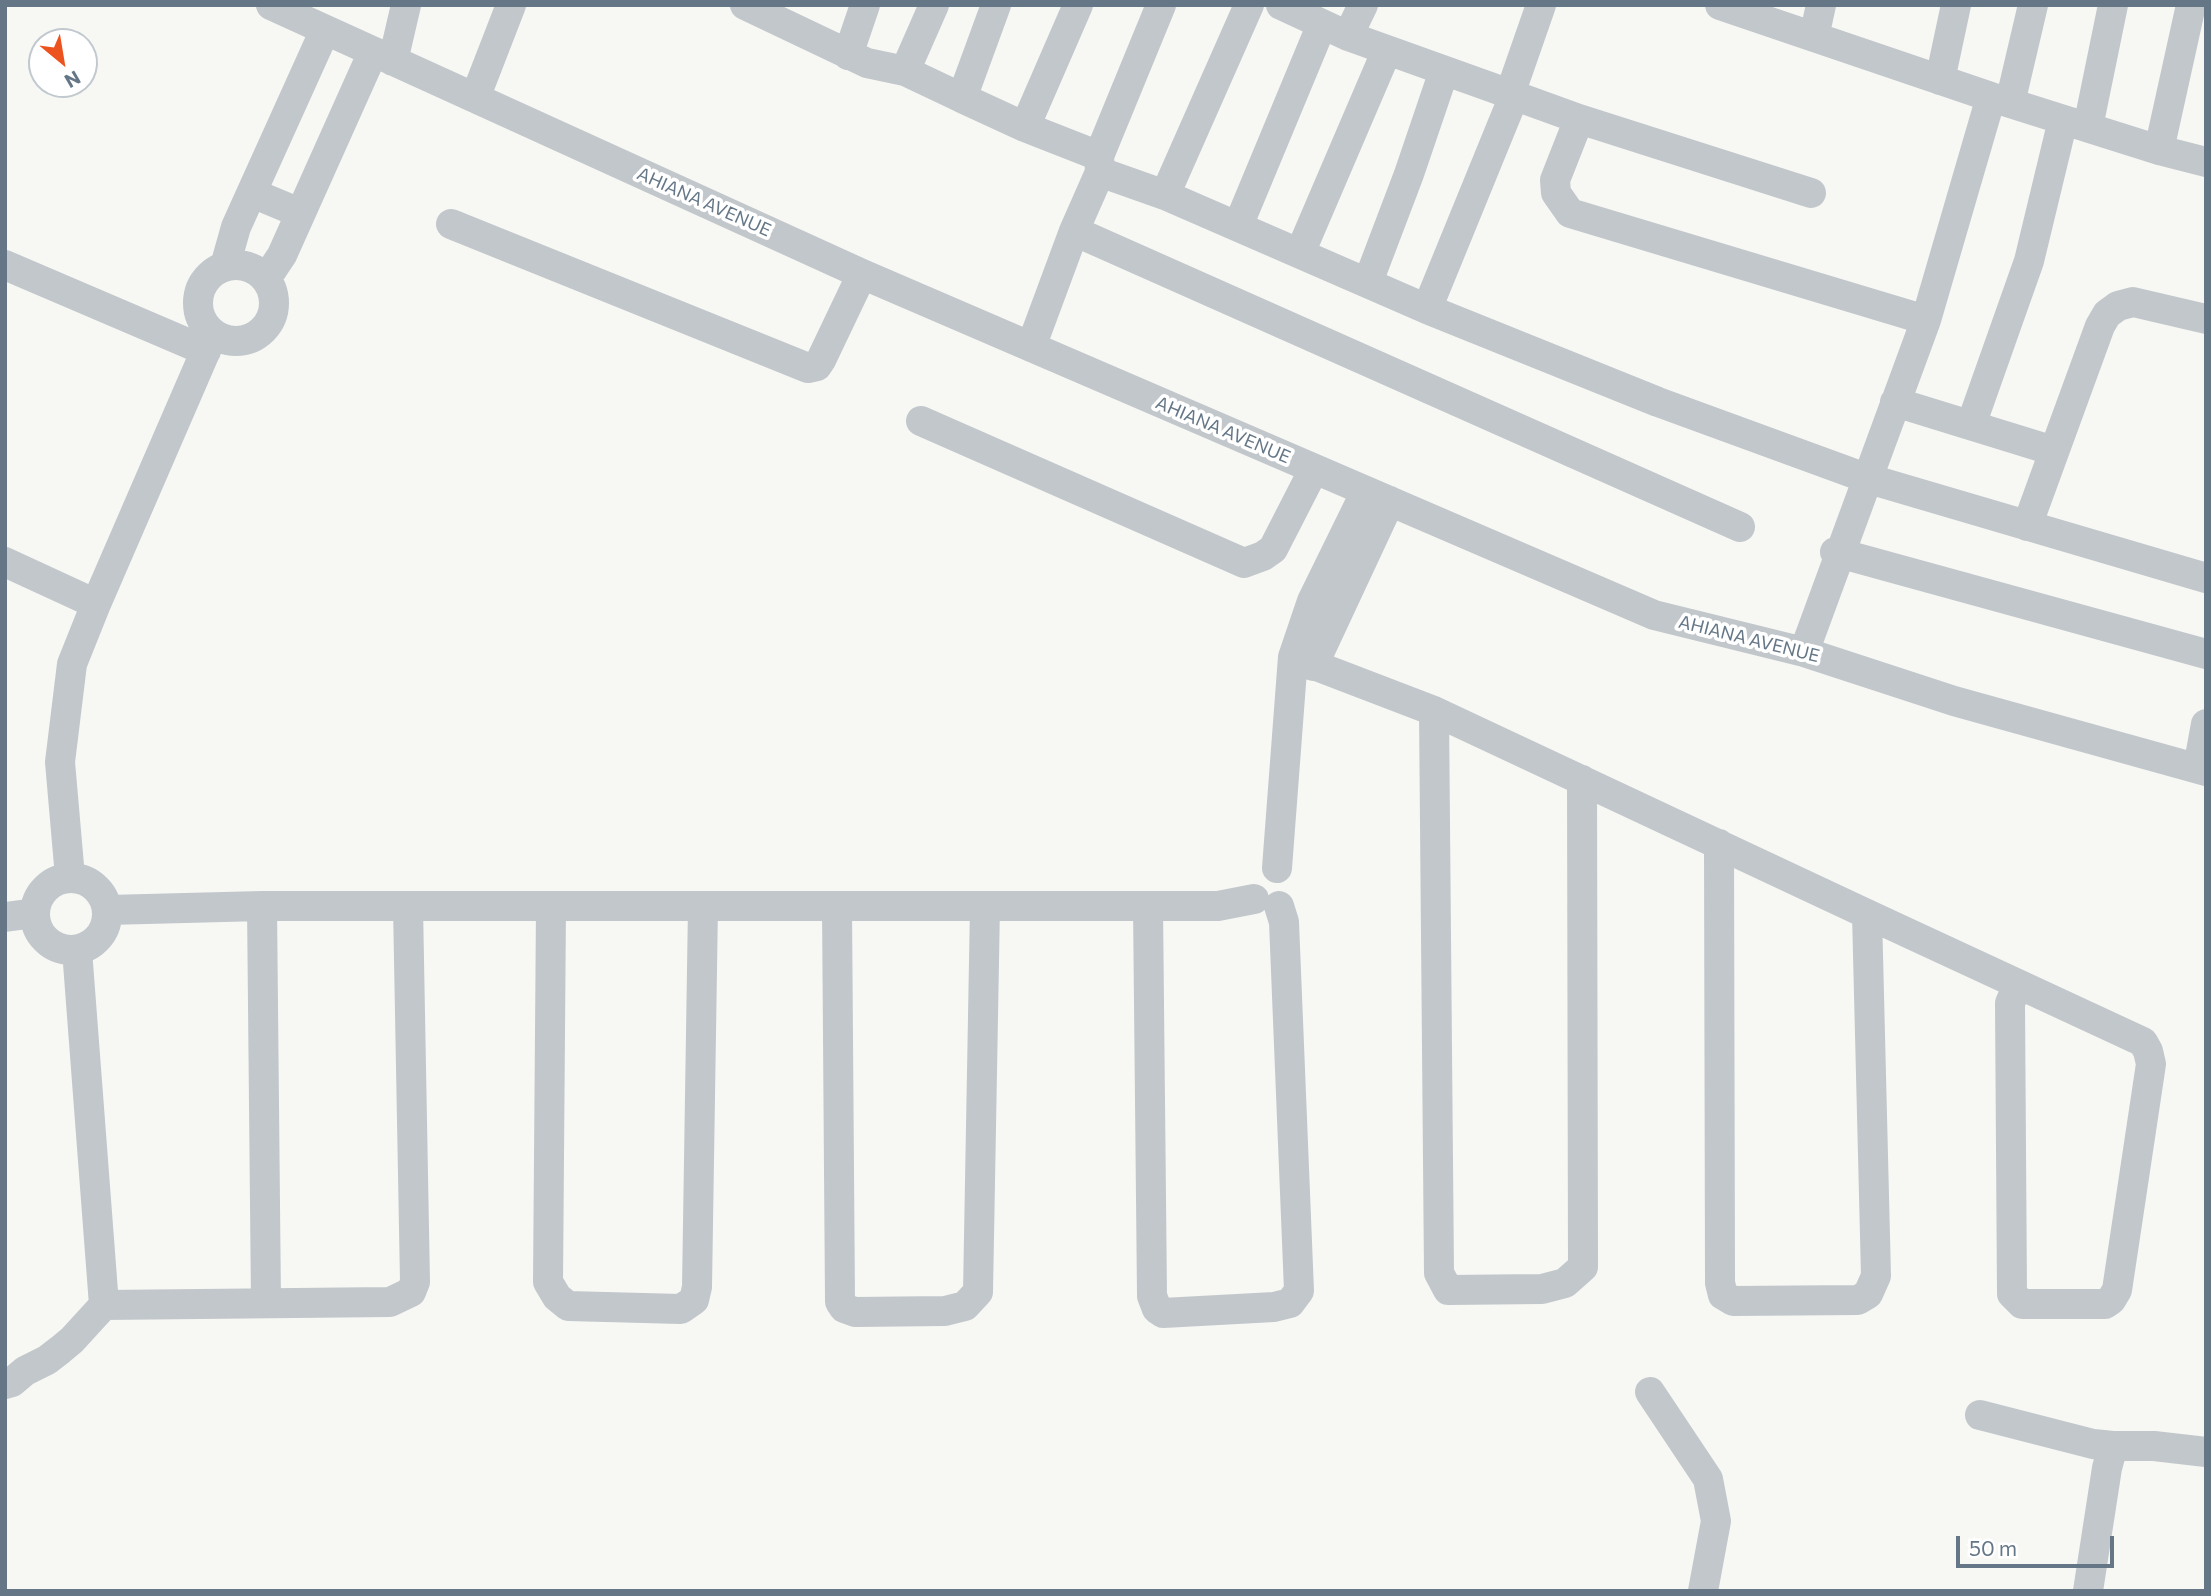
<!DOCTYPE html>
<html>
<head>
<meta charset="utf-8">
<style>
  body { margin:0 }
  #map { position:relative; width:2211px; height:1596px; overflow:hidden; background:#f7f8f4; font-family:Commissioner,sans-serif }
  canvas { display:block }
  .frame { position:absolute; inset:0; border:7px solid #657787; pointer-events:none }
  .north { position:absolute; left:28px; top:28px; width:70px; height:70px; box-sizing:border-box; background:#fff; border:2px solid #c1c9cf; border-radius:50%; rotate:150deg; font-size:19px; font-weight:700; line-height:28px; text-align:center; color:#657787 }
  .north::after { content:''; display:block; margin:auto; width:24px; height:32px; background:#ed531f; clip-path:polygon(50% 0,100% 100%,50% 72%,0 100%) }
  .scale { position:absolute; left:1956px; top:1536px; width:158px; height:32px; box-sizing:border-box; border:4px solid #657787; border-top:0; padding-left:9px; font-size:21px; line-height:24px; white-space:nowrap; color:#657787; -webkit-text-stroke:5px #fff; paint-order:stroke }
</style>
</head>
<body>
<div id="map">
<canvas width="2211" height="1596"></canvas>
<div class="frame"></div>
<div class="north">N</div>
<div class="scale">50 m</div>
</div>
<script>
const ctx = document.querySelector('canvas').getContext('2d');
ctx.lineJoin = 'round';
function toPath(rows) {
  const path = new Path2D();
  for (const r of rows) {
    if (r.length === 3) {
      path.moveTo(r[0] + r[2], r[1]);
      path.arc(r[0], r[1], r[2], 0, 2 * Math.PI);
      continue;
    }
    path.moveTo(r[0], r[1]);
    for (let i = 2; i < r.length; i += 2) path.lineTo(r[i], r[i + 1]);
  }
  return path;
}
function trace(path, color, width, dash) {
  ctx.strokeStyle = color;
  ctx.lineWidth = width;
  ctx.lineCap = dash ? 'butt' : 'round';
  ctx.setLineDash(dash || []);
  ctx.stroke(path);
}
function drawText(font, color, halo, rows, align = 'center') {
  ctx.font = font + ' Commissioner,sans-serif';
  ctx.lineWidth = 7;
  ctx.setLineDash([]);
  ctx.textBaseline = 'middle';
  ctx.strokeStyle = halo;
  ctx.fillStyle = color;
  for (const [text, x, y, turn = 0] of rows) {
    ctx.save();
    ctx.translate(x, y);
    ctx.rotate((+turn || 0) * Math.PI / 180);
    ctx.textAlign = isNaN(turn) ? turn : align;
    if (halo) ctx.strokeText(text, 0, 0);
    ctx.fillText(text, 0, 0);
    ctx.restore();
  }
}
const minor = toPath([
  [271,5,862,274,1654,615,1804,652,1954,701,2206,771],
  [745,5,867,63,905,71,962,98],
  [996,5,962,98,1025,127,1099,156],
  [1281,5,1348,36,1510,94],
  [1541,5,1510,94,1579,119],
  [1720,5,1991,97,1926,320],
  [1348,36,1363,5],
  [1814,37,1821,5],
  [848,55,865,5],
  [393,61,406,5],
  [905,71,934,5],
  [1940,80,1956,5],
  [1991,97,2159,150,2206,162],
  [475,98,511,5],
  [2010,103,2033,5],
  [1025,127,1078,5],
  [2088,127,2113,5],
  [2159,150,2191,5],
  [1100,172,1165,195,1427,309,1658,402,1866,478,2206,578],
  [252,193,300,213],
  [1165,195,1249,5],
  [451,224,808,368,817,366,821,360,862,274],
  [1238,226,1322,24],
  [1074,231,1740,527],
  [1300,253,1387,50],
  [5,265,206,351],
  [236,303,38],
  [225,266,236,227,325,30],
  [266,279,282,255,373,52],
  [1368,282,1409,174,1444,71],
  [1427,309,1514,96],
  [1031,347,1074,231,1100,172,1099,156,1161,5],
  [1895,402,2054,451],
  [921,421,1244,563,1263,556,1273,549,1314,469],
  [1971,425,2029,261,2063,120],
  [2027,526,2100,326,2107,314,2118,306,2133,302,2206,319],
  [1835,552,2206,654],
  [5,562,96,604],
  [1804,652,1926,320,1570,213,1556,193,1555,180,1579,119,1811,193],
  [1293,657,1434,711,1867,914,2018,984,2143,1042,2148,1051,2151,1064,2117,1290,2111,1300,2105,1304,2022,1304,2012,1294,2010,1003,2018,984],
  [1313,666,1390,501],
  [1434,711,1439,1273,1448,1290,1542,1289,1565,1283,1583,1267,1582,780],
  [2198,768,2206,724],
  [1719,844,1720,1283,1723,1295,1733,1301,1858,1300,1868,1294,1876,1276,1867,914],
  [1277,868,1293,657,1312,601,1366,491],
  [70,877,60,762,72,664,96,604,213,334],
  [71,914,36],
  [262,906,266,1303],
  [551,906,548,1282,557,1297,568,1306,681,1309,694,1300,697,1287,703,906],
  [837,906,840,1302,844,1308,855,1312,945,1311,965,1306,978,1292,985,906],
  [1148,906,1152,1296,1157,1309,1163,1313,1274,1307,1290,1303,1299,1291,1284,922,1279,906],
  [108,910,262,906,1218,906,1254,899],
  [5,917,35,913],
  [77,950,104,1305,390,1302,411,1292,415,1282,408,906],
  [5,1384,12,1382,25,1371,47,1360,60,1350,72,1340,104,1305],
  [1650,1392,1708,1479,1716,1521,1703,1591],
  [1980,1415,2093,1444,2113,1446,2107,1468,2088,1591],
  [2113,1446,2154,1446,2206,1452]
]);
const streetNames = [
  ["AHIANA AVENUE",704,202,24],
  ["AHIANA AVENUE",1223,430,23],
  ["AHIANA AVENUE",1749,639,14]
];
trace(minor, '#c2c7cb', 30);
drawText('18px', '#657787', '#fff', streetNames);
</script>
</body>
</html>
